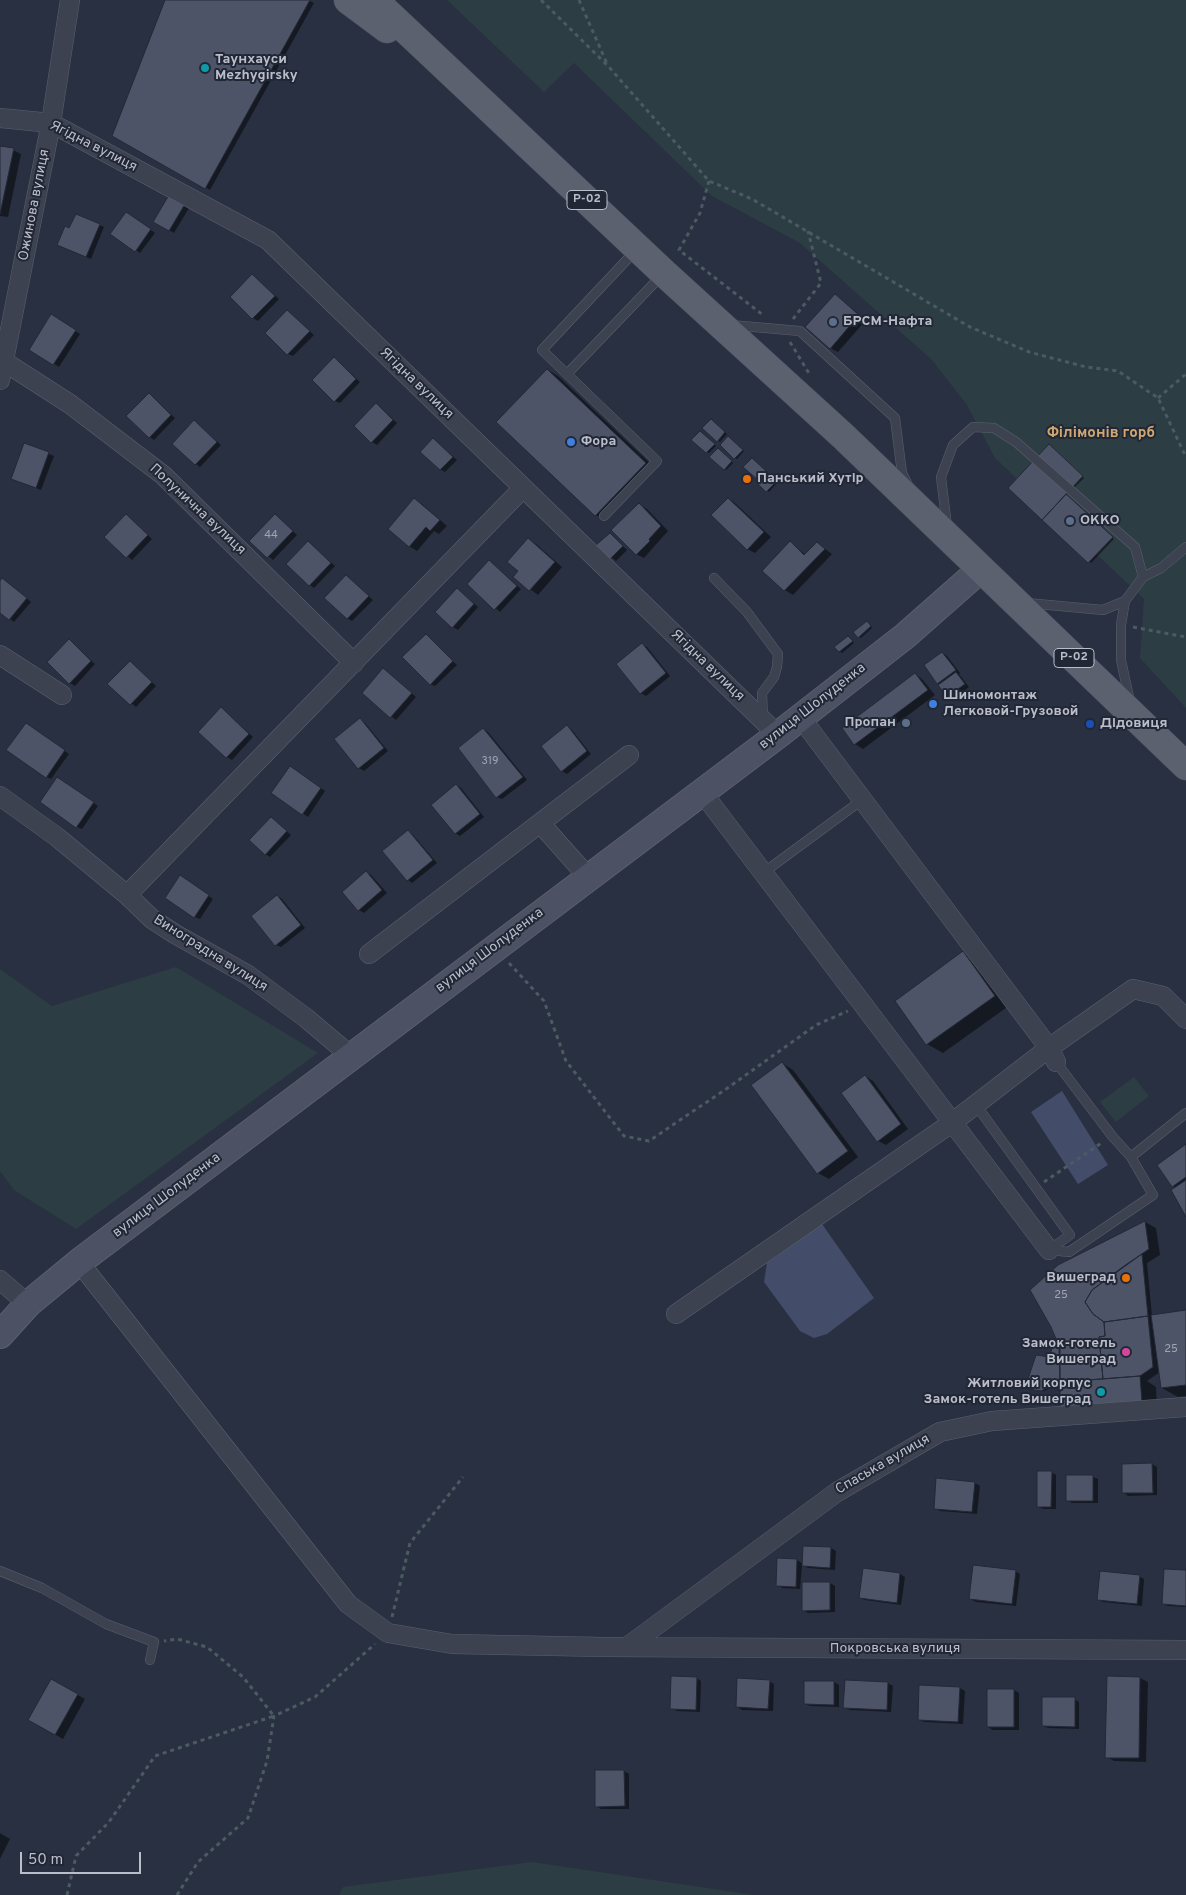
<!DOCTYPE html>
<html>
<head>
<meta charset="utf-8">
<style>
  body { margin:0 }
  #map { position:relative; width:1186px; height:1895px; overflow:hidden; background:#293041; font-family:Overpass,sans-serif }
  canvas { display:block }
  .scale { position:absolute; left:20px; top:1852px; width:121px; height:22px; box-sizing:border-box; border:2px solid #babecb; border-top:0; padding-left:6px; font-size:15px; line-height:18px; white-space:nowrap; color:#babecb; -webkit-text-stroke:4px #222736; paint-order:stroke }
</style>
</head>
<body>
<div id="map">
<canvas width="1186" height="1895"></canvas>
<div class="scale">50 m</div>
</div>
<script>
const ctx = document.querySelector('canvas').getContext('2d');
ctx.lineJoin = 'round';
function fillPath(path, color) {
  ctx.fillStyle = color;
  ctx.fill(path, 'evenodd');
}
function toPath(rows) {
  const path = new Path2D();
  for (const r of rows) {
    path.moveTo(r[0], r[1]);
    for (let i = 2; i < r.length; i += 2) path.lineTo(r[i], r[i + 1]);
  }
  return path;
}
function trace(path, color, width, dash) {
  ctx.strokeStyle = color;
  ctx.lineWidth = width;
  ctx.lineCap = dash ? 'butt' : 'round';
  ctx.setLineDash(dash || []);
  ctx.stroke(path);
}
function drawText(font, color, halo, rows, align = 'center') {
  ctx.font = font + ' Overpass,sans-serif';
  ctx.lineWidth = 4;
  ctx.setLineDash([]);
  ctx.textBaseline = 'middle';
  ctx.strokeStyle = halo;
  ctx.fillStyle = color;
  for (const [text, x, y, turn = 0] of rows) {
    ctx.save();
    ctx.translate(x, y);
    ctx.rotate((+turn || 0) * Math.PI / 180);
    ctx.textAlign = isNaN(turn) ? turn : align;
    if (halo) ctx.strokeText(text, 0, 0);
    ctx.fillText(text, 0, 0);
    ctx.restore();
  }
}
const green = toPath([
  [447,0,1186,0,1186,708,1140,658,1144,599,995,458,967,405,932,360,800,243,712,196,574,63,544,92],
  [176,967,318,1053,76,1229,14,1190,0,1171,0,969,52,1006],
  [1134,1077,1149,1096,1116,1122,1100,1102],
  [532,1862,754,1895,339,1895,343,1887]
]);
const water = toPath([
  [1062,1091,1108,1165,1078,1184,1031,1112],
  [822,1224,874,1298,827,1334,814,1338,800,1331,764,1282,767,1263]
]);
const shadow = toPath([
  [167,0,308,0,314,3,210,190,113,135],
  [0,147,13,150,21,154,8,217,0,216],
  [169,196,189,208,174,233,155,222],
  [132,216,155,233,140,253,136,250],
  [99,225,104,227,91,259,63,247,70,230],
  [252,276,279,299,258,321,253,318],
  [836,296,866,320,838,352,830,348],
  [287,311,314,335,293,356,288,354],
  [52,316,80,334,59,367,31,349],
  [334,358,360,382,340,403,335,401],
  [548,370,558,376,656,469,606,521,596,515,498,422],
  [149,395,175,418,154,440,150,437],
  [376,404,397,423,377,445,372,442],
  [195,422,221,445,200,467,196,464],
  [713,422,727,434,720,442,718,441],
  [702,433,716,446,709,453,707,452],
  [730,439,744,451,737,459,735,458],
  [434,440,457,460,445,472,440,469],
  [25,444,54,456,41,490,13,479],
  [1051,447,1084,478,1067,495,1114,539,1091,563,1010,488],
  [720,450,733,463,726,470,724,469],
  [754,461,767,473,765,475,776,484,769,492,758,479],
  [729,499,736,504,771,537,755,553,747,549],
  [414,500,422,504,447,526,439,534,434,531,417,551,409,546],
  [639,504,647,509,668,531,644,558,636,554],
  [126,515,152,539,132,560,105,537],
  [276,516,297,535,273,560,251,541],
  [610,534,627,550,616,561,598,546],
  [528,540,536,544,562,567,538,595,514,577,520,571],
  [309,543,335,566,314,588,310,585],
  [790,543,806,555,817,543,832,554,793,595,785,590,764,571],
  [489,561,521,589,500,612,468,584],
  [346,576,373,600,352,621,347,618],
  [7,582,31,602,14,622,0,611,0,583],
  [458,590,478,607,458,630,453,627],
  [869,623,872,628,861,638,859,637],
  [426,636,457,665,435,686,430,684],
  [850,638,854,643,842,653,836,647],
  [69,641,95,664,75,686,70,683],
  [642,645,647,647,670,676,646,696,641,693],
  [943,653,947,656,960,673,959,674,969,687,953,699,948,696,938,683],
  [130,662,156,686,136,707,109,684],
  [384,670,416,697,396,720,363,693],
  [915,674,922,679,935,695,863,749,855,744,843,728],
  [226,712,253,737,232,760,227,757],
  [360,720,365,723,388,751,364,771,359,768,336,739],
  [31,727,69,754,51,779,47,777],
  [567,727,572,730,591,754,567,774,562,771],
  [484,729,488,732,527,780,502,799,497,797],
  [295,770,325,791,308,817,272,793],
  [62,781,98,806,82,829,77,827],
  [456,785,461,788,484,817,460,836,455,833],
  [271,818,291,835,270,857,265,854],
  [408,832,413,835,437,863,412,883,408,880],
  [366,872,371,875,387,893,364,913,359,910],
  [185,880,213,899,200,919,195,917],
  [277,896,282,899,305,928,281,947,276,945],
  [963,953,979,962,1010,1005,943,1053,927,1044,896,1001],
  [782,1063,793,1070,858,1157,829,1179,818,1173,752,1086],
  [865,1076,873,1081,908,1129,886,1145,878,1141],
  [1186,1146,1186,1215,1177,1188,1173,1186],
  [1145,1222,1156,1228,1160,1255,1147,1263,1152,1316,1186,1312,1186,1396,1178,1397,1162,1388,1160,1372,1147,1381,1156,1387,1157,1411,1061,1383,1044,1391,1029,1388,1061,1349,1059,1266],
  [1152,1464,1157,1467,1157,1495,1128,1496,1124,1493],
  [1051,1472,1056,1475,1056,1509,1043,1509,1038,1506],
  [1067,1476,1093,1477,1098,1479,1098,1503,1072,1503,1067,1500],
  [937,1479,975,1483,980,1486,977,1514,940,1511,935,1508],
  [804,1547,831,1548,836,1551,835,1570,808,1568,802,1565,800,1589,782,1588,777,1585,779,1559,797,1560,803,1564],
  [864,1570,900,1574,905,1577,901,1605,865,1600,860,1598],
  [1015,1571,1020,1574,1016,1606,976,1602,971,1599],
  [1186,1571,1186,1607,1168,1606,1163,1604],
  [1140,1577,1144,1579,1142,1606,1103,1602,1098,1599],
  [830,1583,835,1586,835,1612,808,1613,803,1610],
  [696,1678,701,1681,700,1712,677,1711,672,1708],
  [1140,1678,1148,1682,1146,1762,1114,1761,1107,1757],
  [51,1680,85,1699,63,1739,30,1720],
  [769,1681,774,1684,773,1711,742,1710,737,1707],
  [834,1682,839,1685,839,1707,810,1706,805,1704],
  [888,1683,893,1686,891,1712,850,1710,845,1708],
  [960,1688,965,1691,963,1724,924,1722,919,1720],
  [1014,1690,1019,1693,1019,1730,993,1730,988,1727],
  [1074,1699,1079,1702,1079,1729,1048,1728,1043,1726],
  [596,1771,624,1771,629,1774,629,1809,601,1809,596,1806],
  [0,1833,10,1839,0,1859]
]);
const building = toPath([
  [165,0,310,0,205,189,112,136,165,0],
  [0,146,14,148,0,214,0,146],
  [169,195,185,204,169,231,153,222,169,195],
  [126,212,151,229,135,252,110,234,126,212],
  [76,214,100,224,86,257,57,245,65,226,69,228,76,214],
  [252,274,275,296,252,319,230,297,252,274],
  [835,294,859,315,830,349,805,327,835,294],
  [287,310,310,331,287,355,265,333,287,310],
  [51,314,76,330,53,365,29,350,51,314],
  [334,357,356,379,334,402,312,380,334,357],
  [547,369,646,463,595,516,496,422,547,369],
  [149,393,171,415,149,438,126,416,149,393],
  [376,403,393,420,371,443,354,426,376,403],
  [711,419,725,432,717,442,702,428,711,419],
  [194,420,217,442,195,465,172,444,194,420],
  [700,431,715,444,706,453,691,440,700,431],
  [728,436,743,450,734,459,720,445,728,436],
  [433,438,453,457,440,470,420,452,433,438],
  [24,443,49,452,36,488,11,479,24,443],
  [1049,444,1083,476,1042,520,1008,488,1049,444],
  [718,448,732,461,724,470,709,457,718,448],
  [752,458,766,471,758,480,743,467,752,458],
  [766,474,775,483,766,492,757,483,766,474],
  [1066,494,1113,537,1088,563,1042,520,1066,494],
  [414,498,440,520,430,531,426,527,409,547,388,529,414,498],
  [728,498,764,532,747,550,711,515,728,498],
  [639,503,661,526,649,539,650,541,636,555,611,530,639,503],
  [126,514,148,535,126,558,104,537,126,514],
  [275,514,293,531,267,558,249,541,275,514],
  [610,533,623,546,610,559,596,545,610,533],
  [528,538,555,562,529,591,513,577,518,571,507,562,528,538],
  [308,541,331,563,309,586,286,564,308,541],
  [790,541,804,555,817,542,825,549,784,591,762,571,790,541],
  [489,560,517,586,494,610,467,584,489,560],
  [346,575,369,596,347,619,324,598,346,575],
  [2,578,27,598,9,620,0,613,0,581,2,578],
  [457,588,474,604,452,628,435,612,457,588],
  [867,621,871,626,858,638,853,632,867,621],
  [426,634,453,661,430,685,402,657,426,634],
  [848,636,853,641,839,652,834,647,848,636],
  [69,639,91,661,69,684,47,662,69,639],
  [642,643,666,673,640,694,616,664,642,643],
  [942,652,956,670,937,684,924,665,942,652],
  [130,661,152,682,130,705,107,684,130,661],
  [383,668,412,693,390,718,362,693,383,668],
  [956,672,965,684,947,697,938,685,956,672],
  [915,673,928,690,854,745,842,728,915,673],
  [221,707,249,734,226,758,198,732,221,707],
  [360,718,384,748,358,769,334,739,360,718],
  [26,723,65,750,46,778,6,750,26,723],
  [567,725,587,751,561,772,541,746,567,725],
  [483,728,523,777,496,798,458,748,483,728],
  [290,766,321,788,302,815,271,793,290,766],
  [57,777,94,802,76,828,40,802,57,777],
  [456,784,480,814,455,834,431,805,456,784],
  [271,817,287,831,265,855,249,840,271,817],
  [408,830,433,860,407,881,382,851,408,830],
  [366,871,382,890,358,911,342,892,366,871],
  [180,875,209,895,194,918,165,898,180,875],
  [277,895,301,925,275,946,251,916,277,895],
  [963,951,995,996,926,1045,895,1001,963,951],
  [782,1062,848,1151,817,1174,751,1085,782,1062],
  [865,1075,901,1124,877,1142,841,1093,865,1075],
  [1186,1144,1186,1177,1172,1187,1157,1165,1186,1144],
  [1186,1180,1186,1217,1171,1190,1186,1180],
  [1145,1221,1149,1249,1124,1266,1092,1290,1085,1302,1093,1314,1104,1322,1105,1336,1099,1337,1103,1379,1060,1382,1059,1346,1051,1327,1030,1290,1058,1265,1145,1221],
  [1142,1254,1148,1316,1104,1322,1093,1314,1085,1302,1092,1290,1142,1254],
  [1186,1310,1186,1385,1161,1388,1151,1315,1186,1310],
  [1148,1316,1153,1367,1140,1376,1103,1379,1099,1337,1105,1336,1104,1322,1148,1316],
  [1052,1347,1060,1347,1060,1382,1041,1391,1028,1389,1027,1382,1036,1355,1050,1357,1052,1347],
  [1140,1376,1142,1402,1060,1408,1060,1382,1140,1376],
  [1152,1463,1153,1493,1122,1493,1122,1464,1152,1463],
  [1037,1471,1052,1471,1051,1507,1037,1507,1037,1471],
  [1066,1475,1093,1475,1093,1501,1066,1501,1066,1475],
  [936,1478,975,1482,972,1512,934,1509,936,1478],
  [803,1546,831,1547,830,1568,802,1566,803,1546],
  [777,1558,797,1559,796,1587,776,1586,777,1558],
  [973,1565,1016,1570,1012,1604,969,1599,973,1565],
  [863,1568,900,1573,897,1603,859,1598,863,1568],
  [1164,1569,1186,1570,1186,1606,1162,1604,1164,1569],
  [1100,1571,1140,1575,1137,1604,1097,1600,1100,1571],
  [802,1582,830,1582,830,1610,802,1611,802,1582],
  [671,1676,697,1677,696,1710,670,1709,671,1676],
  [1107,1676,1140,1677,1139,1758,1105,1758,1107,1676],
  [737,1678,770,1680,768,1709,736,1707,737,1678],
  [51,1679,78,1694,55,1735,28,1720,51,1679],
  [845,1680,888,1682,887,1710,843,1708,845,1680],
  [804,1681,834,1681,834,1705,804,1704,804,1681],
  [919,1685,960,1687,958,1722,918,1720,919,1685],
  [987,1689,1014,1689,1014,1727,987,1727,987,1689],
  [1042,1697,1075,1697,1075,1727,1042,1726,1042,1697],
  [595,1770,624,1770,625,1806,595,1807,595,1770]
]);
const path = toPath([
  [541,0,609,67,709,181,752,199,970,327,1029,352,1086,367,1118,371,1158,398,1186,457],
  [579,0,608,66],
  [709,181,700,213,679,250,763,315],
  [793,319,821,283,808,231],
  [790,342,810,375],
  [1158,398,1186,374],
  [1133,627,1186,637],
  [509,963,544,1001,566,1061,624,1136,649,1141,729,1087,816,1025,848,1011],
  [1044,1182,1103,1142],
  [392,1617,410,1543,463,1477],
  [67,1895,76,1856,109,1822,155,1756,274,1716,243,1677,207,1647,177,1639,164,1641],
  [177,1895,198,1862,248,1818,267,1761,274,1716,315,1697,375,1644]
]);
const service = toPath([
  [731,325,800,331,895,418,902,473,908,485],
  [567,374,662,275],
  [604,516,657,461,542,350,636,250],
  [947,526,941,477,953,445,973,427,994,428,1016,442,1135,547,1143,577],
  [714,578,747,612,778,654,777,667,774,677,762,693,763,718],
  [1027,603,1103,610,1125,601],
  [1130,702,1121,660,1121,625,1125,601,1143,577,1161,568,1186,547],
  [763,873,862,800],
  [1056,1062,1112,1136,1131,1157],
  [976,1105,1070,1235,1049,1250],
  [1049,1250,1069,1252,1153,1195,1131,1157,1186,1113],
  [0,1571,42,1588,106,1624,154,1642,150,1660]
]);
const minor = toPath([
  [0,118,51,123,268,240,778,735],
  [0,359,70,404,163,475,354,663],
  [0,380,51,123,70,0],
  [0,655,62,695],
  [801,718,1049,1048,1056,1062],
  [702,792,1049,1250],
  [0,796,57,837,127,895,152,919,175,934,248,975,306,1018,351,1056],
  [540,823,588,877],
  [127,895,523,488],
  [369,954,629,755],
  [79,1262,348,1604,388,1633,452,1644,604,1647,1186,1650],
  [0,1280,28,1304],
  [676,1314,953,1122,1049,1048,1133,989,1163,996,1186,1019],
  [627,1647,837,1492,940,1432,992,1421,1186,1407]
]);
const secondary = toPath([
  [0,1335,28,1304,79,1262,778,735,905,636,981,569]
]);
const primary = toPath([
  [348,0,387,29],
  [374,0,664,273,843,436,1186,766]
]);
const markers = [
  [205,68,5,"#0f9aa8"],
  [833,322,5,"#5c6f8a"],
  [571,442,5,"#3f7fe0"],
  [747,479,5,"#e8710a"],
  [1070,521,5,"#5c6f8a"],
  [933,704,5,"#3f7fe0"],
  [906,723,5,"#5c6f8a"],
  [1090,724,5,"#1a4fb4"],
  [1126,1278,5,"#e8710a"],
  [1126,1352,5,"#d1479c"],
  [1101,1392,5,"#0f9aa8"]
];
const numberNames = [
  ["44",271,536],
  ["319",490,762],
  ["25",1061,1296],
  ["25",1171,1350]
];
const shields = [
  [587,200,40],
  [1074,658,40]
];
const shieldNames = [
  ["Р-02",587,200],
  ["Р-02",1074,658]
];
const poiNames = [
  ["Таунхауси",215,60],
  ["Mezhygirsky",215,76],
  ["БРСМ-Нафта",843,322],
  ["Фора",581,442],
  ["Панський Хутір",757,479],
  ["ОККО",1080,521],
  ["Шиномонтаж",943,696],
  ["Легковой-Грузовой",943,712],
  ["Пропан",896,723,"right"],
  ["Дідовиця",1100,724],
  ["Вишеград",1116,1278,"right"],
  ["Замок-готель",1116,1344,"right"],
  ["Вишеград",1116,1360,"right"],
  ["Житловий корпус",1091,1384,"right"],
  ["Замок-готель Вишеград",1091,1400,"right"]
];
const streetNames = [
  ["Ягідна вулиця",93,147,27],
  ["Ожинова вулиця",35,205,-79],
  ["Ягідна вулиця",416,384,44],
  ["Полунична вулиця",197,510,43],
  ["Ягідна вулиця",707,666,44],
  ["вулиця Шолуденка",813,707,-38],
  ["вулиця Шолуденка",490,951,-37],
  ["Виноградна вулиця",210,954,32],
  ["вулиця Шолуденка",167,1196,-37],
  ["Спаська вулиця",883,1465,-30],
  ["Покровська вулиця",895,1649]
];
const neighbourhoodNames = [
  ["Філімонів горб",1101,434]
];
fillPath(green, '#2c3e43');
fillPath(water, '#434d6a');
fillPath(shadow, '#0007');
fillPath(building, '#4e5467');
trace(building, '#242938', 1);
trace(service, '#5b606e', 10);
trace(minor, '#5b606e', 20);
trace(secondary, '#5b606e', 28);
trace(primary, '#474b5a', 29);
trace(path, '#4b5b61', 3, [4, 4]);
trace(service, '#3d4251', 9);
trace(minor, '#3d4251', 19);
trace(secondary, '#4c5163', 26);
trace(primary, '#5c6170', 28);
for (const [x, y, r, color] of markers) {
  const dot = new Path2D();
  dot.arc(x, y, r, 0, 2 * Math.PI);
  ctx.fillStyle = color;
  ctx.fill(dot);
  trace(dot, '#222736', 2);
}
drawText('11px', '#9fa4b2', null, numberNames);
for (const [x, y, w] of shields) {
  const box = new Path2D();
  box.roundRect(x - w / 2, y - 9.5, w, 19, 4);
  ctx.fillStyle = '#222736';
  ctx.fill(box);
  trace(box, '#babecb', 1);
}
drawText('bold 12px', '#babecb', null, shieldNames);
drawText('bold 14px', '#babecb', '#222736', poiNames, 'left');
drawText('14px', '#babecb', '#222736', streetNames);
drawText('bold 15px', '#cea772', '#222736', neighbourhoodNames);
</script>
</body>
</html>
